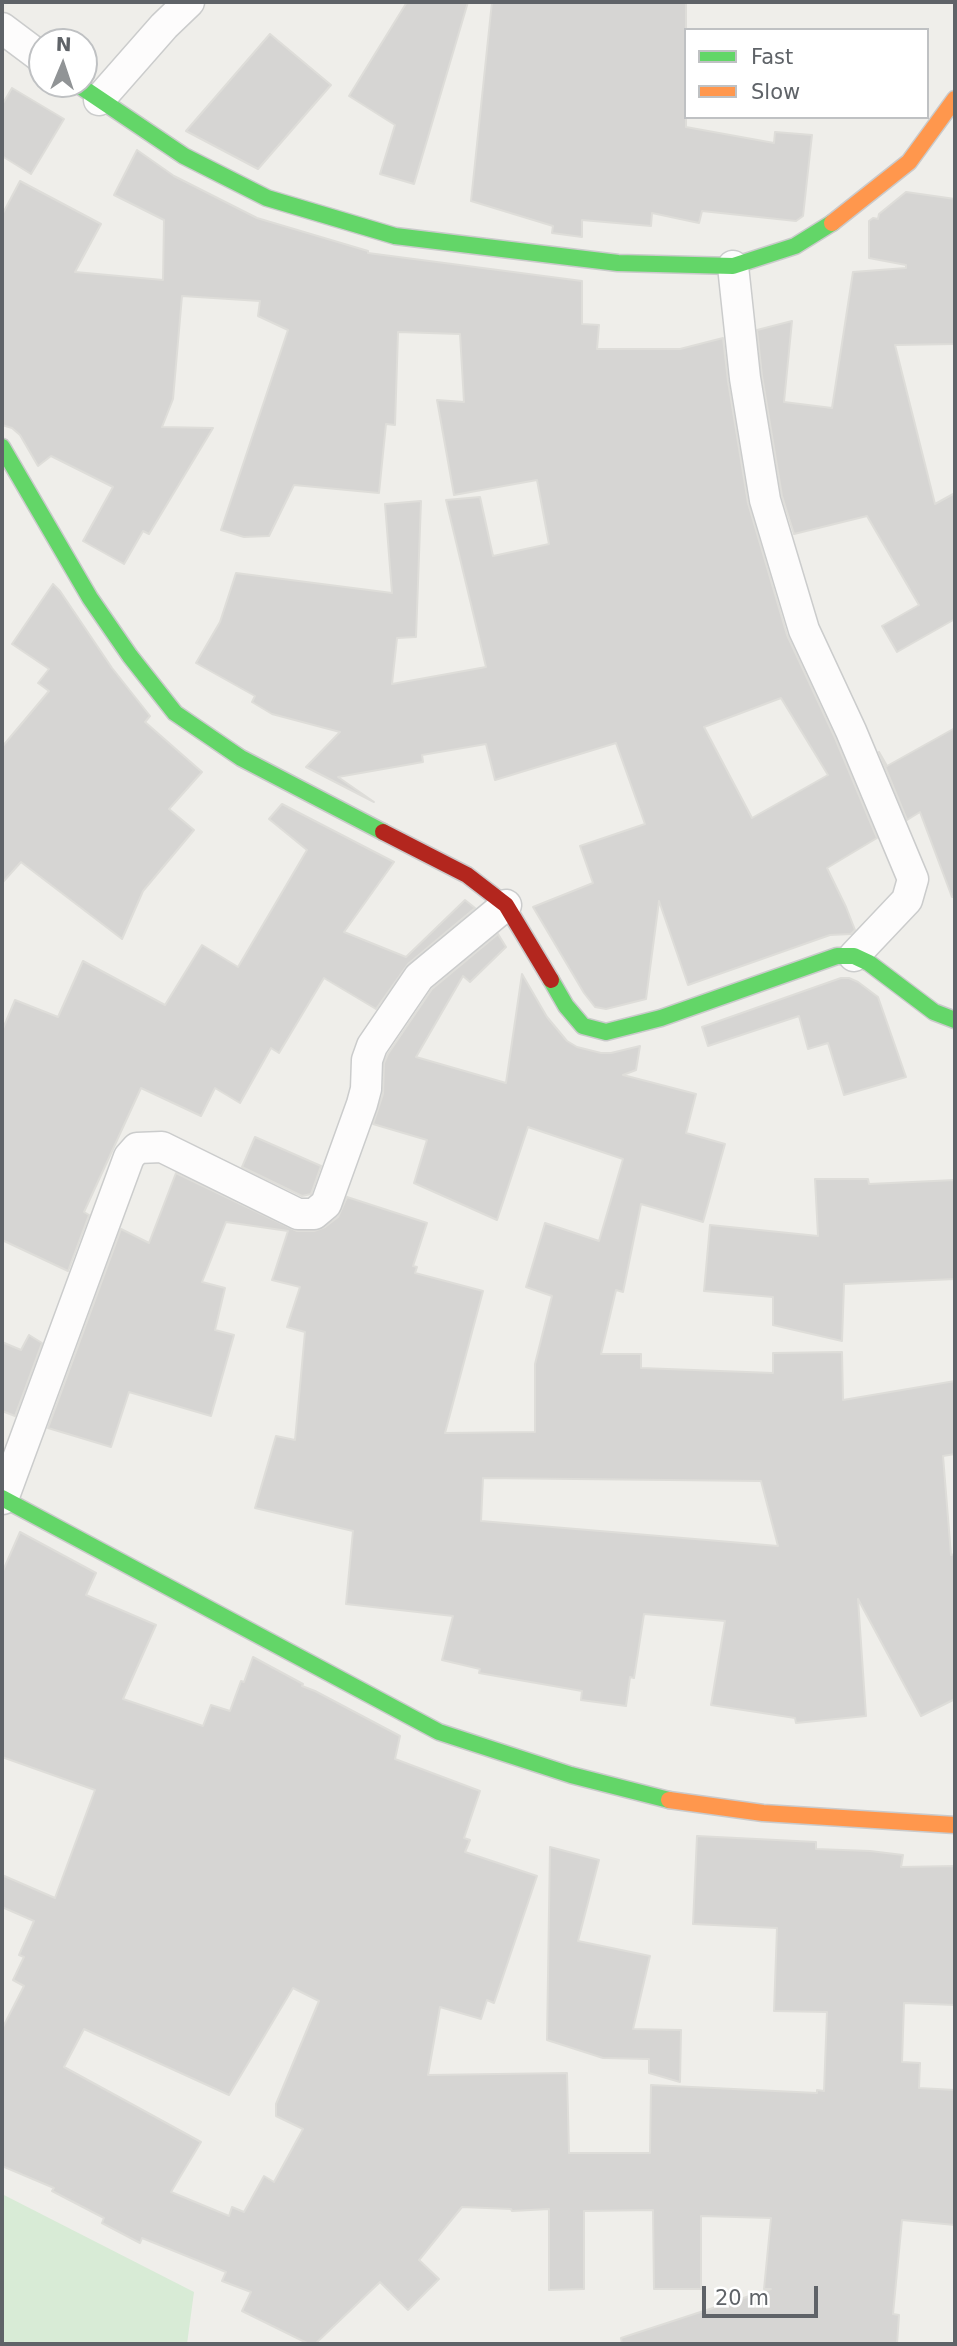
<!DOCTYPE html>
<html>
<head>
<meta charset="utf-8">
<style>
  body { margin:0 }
  #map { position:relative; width:957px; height:2346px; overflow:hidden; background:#efeeea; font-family:"DejaVu Sans",sans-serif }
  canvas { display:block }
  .frame { position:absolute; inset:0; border:4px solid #5f6368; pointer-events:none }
  .legend { position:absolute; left:684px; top:28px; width:245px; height:91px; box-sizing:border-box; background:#fff; border:2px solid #bfc1c3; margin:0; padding:9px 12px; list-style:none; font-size:21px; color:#5f6368 }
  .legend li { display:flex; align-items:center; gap:14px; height:35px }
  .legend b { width:35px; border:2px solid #bfc1c3 }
  .north { position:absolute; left:28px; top:28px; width:70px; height:70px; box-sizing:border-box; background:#fff; border:2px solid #bfc1c3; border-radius:50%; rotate:2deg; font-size:19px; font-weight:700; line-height:28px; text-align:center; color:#5f6368 }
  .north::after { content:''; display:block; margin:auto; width:24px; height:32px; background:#919496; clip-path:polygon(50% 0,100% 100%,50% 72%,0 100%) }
  .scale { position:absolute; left:702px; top:2286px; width:116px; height:32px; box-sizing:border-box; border:4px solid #5f6368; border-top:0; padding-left:9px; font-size:21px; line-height:24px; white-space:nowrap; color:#5f6368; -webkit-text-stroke:5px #fff; paint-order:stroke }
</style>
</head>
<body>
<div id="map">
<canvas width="957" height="2346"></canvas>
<div class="frame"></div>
<ul class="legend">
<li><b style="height:9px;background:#63d668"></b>Fast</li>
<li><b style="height:9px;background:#ff974d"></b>Slow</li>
</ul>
<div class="north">N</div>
<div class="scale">20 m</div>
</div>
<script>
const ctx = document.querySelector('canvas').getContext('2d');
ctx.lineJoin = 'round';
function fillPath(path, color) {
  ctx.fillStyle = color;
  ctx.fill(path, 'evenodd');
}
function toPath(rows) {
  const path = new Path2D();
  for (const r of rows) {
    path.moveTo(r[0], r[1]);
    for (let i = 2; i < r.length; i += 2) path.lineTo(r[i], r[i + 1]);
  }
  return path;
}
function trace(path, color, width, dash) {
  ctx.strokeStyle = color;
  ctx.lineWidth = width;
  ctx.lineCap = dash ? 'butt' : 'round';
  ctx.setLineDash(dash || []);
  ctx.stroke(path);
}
const green = toPath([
  [2,2194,194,2292,187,2344,2,2344]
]);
const building = toPath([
  [407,2,468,2,414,184,380,174,395,125,349,96,407,2],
  [492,2,686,2,686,127,774,143,775,132,812,135,803,216,796,221,702,211,699,223,652,213,651,226,582,220,582,237,552,233,553,226,471,201,492,2],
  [270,34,331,85,258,169,186,131,270,34],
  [12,88,64,119,31,174,2,156,2,105,12,88],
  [137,150,174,176,257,218,368,251,368,253,582,281,582,324,599,325,597,349,680,349,723,338,728,381,748,503,787,635,835,738,877,838,827,868,846,907,855,930,851,934,830,935,688,985,659,901,646,999,606,1009,595,1007,584,993,533,907,593,883,580,846,645,824,616,743,495,780,486,744,422,755,423,762,338,777,374,802,306,767,340,732,272,714,252,702,255,696,196,663,220,622,236,573,392,593,385,504,421,501,416,637,397,638,392,684,486,667,446,500,480,497,493,556,549,544,537,480,454,495,437,400,464,402,460,334,398,332,395,425,386,424,379,493,294,485,269,536,244,537,221,530,288,330,258,316,260,301,182,296,173,399,162,427,213,428,149,534,143,531,124,564,83,541,113,487,51,456,38,466,20,435,12,428,2,425,2,215,20,181,101,224,75,272,163,280,164,220,114,195,137,150],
  [781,698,828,775,752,818,704,727,781,698],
  [906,192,955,199,955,344,895,345,935,504,955,493,955,619,897,652,882,626,919,605,867,516,794,534,782,496,762,376,757,330,792,321,784,402,832,408,853,272,906,268,906,265,869,258,869,221,873,218,878,219,879,214,906,192],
  [53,584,60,591,112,668,150,716,145,722,202,772,169,809,194,830,143,891,122,939,21,862,2,883,2,747,49,691,38,683,49,669,12,644,53,584],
  [955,728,955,897,952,897,920,812,907,820,879,752,887,766,955,728],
  [282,804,394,862,344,932,406,957,465,900,475,908,408,964,376,1009,324,978,279,1053,271,1048,240,1103,215,1088,201,1116,141,1088,84,1212,89,1215,68,1271,2,1240,2,1031,15,1000,58,1017,83,961,165,1005,202,945,238,967,307,850,269,819,282,804],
  [498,934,506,947,470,982,463,976,416,1057,506,1083,522,974,547,1017,567,1041,577,1047,601,1053,611,1053,640,1046,636,1070,623,1075,696,1094,686,1133,725,1144,703,1222,641,1204,623,1292,616,1290,601,1354,641,1354,641,1368,773,1373,773,1353,842,1352,843,1400,955,1381,955,1454,943,1456,951,1555,955,1554,955,1699,921,1716,858,1599,866,1716,796,1723,795,1718,711,1705,725,1621,644,1614,634,1678,630,1677,626,1706,581,1700,582,1691,479,1673,480,1669,442,1660,453,1616,346,1604,353,1531,255,1508,276,1436,295,1440,305,1332,287,1327,300,1287,272,1280,288,1231,226,1222,202,1282,225,1288,215,1330,234,1335,211,1416,129,1392,111,1447,48,1428,121,1229,149,1243,176,1173,297,1231,314,1231,325,1227,338,1217,347,1197,427,1223,413,1266,417,1267,415,1273,483,1291,445,1433,535,1432,535,1364,552,1296,526,1287,545,1223,599,1241,623,1159,528,1127,497,1220,414,1183,427,1140,373,1124,383,1094,384,1063,388,1054,432,989,498,934],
  [483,1478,761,1481,778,1546,481,1521,483,1478],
  [841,978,849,978,858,982,878,997,906,1077,844,1095,828,1043,808,1049,799,1016,708,1046,702,1027,841,978],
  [255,1137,321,1166,311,1194,302,1196,242,1167,255,1137],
  [815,1179,868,1179,869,1184,955,1180,955,1279,844,1284,842,1341,773,1325,773,1297,704,1291,710,1225,818,1236,815,1179],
  [29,1335,42,1343,15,1416,2,1411,2,1342,21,1350,29,1335],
  [20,1532,96,1573,86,1595,156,1625,123,1699,203,1726,211,1705,230,1711,241,1681,244,1682,253,1657,303,1684,302,1686,315,1691,400,1736,395,1759,480,1791,464,1838,470,1840,465,1852,537,1876,494,2003,487,2000,481,2019,440,2007,428,2075,567,2073,569,2153,650,2153,651,2085,817,2093,817,2090,824,2091,827,2012,774,2011,777,1928,693,1924,697,1836,816,1842,816,1849,870,1851,903,1855,901,1867,955,1866,955,2005,904,2003,902,2062,920,2063,919,2088,955,2090,955,2225,902,2220,893,2314,899,2315,897,2344,622,2344,621,2338,771,2289,764,2289,771,2218,701,2216,701,2289,654,2289,653,2210,584,2211,584,2289,549,2290,549,2209,512,2211,511,2209,462,2207,419,2260,439,2279,408,2310,380,2282,315,2344,309,2344,242,2311,251,2292,222,2281,226,2272,142,2238,140,2243,102,2223,104,2218,52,2191,54,2188,2,2166,2,2029,24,1986,13,1980,24,1957,19,1955,34,1921,2,1907,2,1875,55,1898,95,1790,2,1757,2,1573,20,1532],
  [293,1988,319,2001,276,2104,276,2116,303,2129,274,2182,264,2176,244,2212,232,2207,229,2216,171,2192,201,2142,64,2067,84,2029,229,2095,293,1988],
  [550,1847,599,1860,578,1941,650,1956,633,2029,681,2030,680,2082,649,2073,649,2059,603,2058,547,2040,550,1847]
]);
const street = toPath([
  [2,28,42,58],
  [99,100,164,26,189,2],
  [733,266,745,378,765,500,804,630,851,731,913,879,907,900,854,956],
  [3,1499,129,1157,137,1148,162,1147,298,1214,314,1214,326,1204,362,1104,366,1089,367,1060,372,1046,419,977,506,905]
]);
const fast = toPath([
  [77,84,184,156,267,198,395,236,618,263,733,266,795,246,832,223],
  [2,447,90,598,130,656,175,713,241,758,383,832],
  [551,980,566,1006,583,1026,606,1032,661,1018,837,956,854,956,869,963,934,1012,955,1020],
  [2,1498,439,1732,571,1775,669,1800]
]);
const slow = toPath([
  [832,223,909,162,955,99],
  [669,1800,763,1813,955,1825]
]);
const jam = toPath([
  [383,832,467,875,506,905,551,980]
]);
fillPath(green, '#d8ebd6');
fillPath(building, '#d6d5d3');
trace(building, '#deddd9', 2);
trace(street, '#cbcccc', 33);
trace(fast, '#cacacb', 19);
trace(slow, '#cacacb', 19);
trace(jam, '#cacacb', 19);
trace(street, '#fdfcfc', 30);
trace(fast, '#63d668', 16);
trace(slow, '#ff974d', 16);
trace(jam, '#b3261e', 16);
</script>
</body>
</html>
